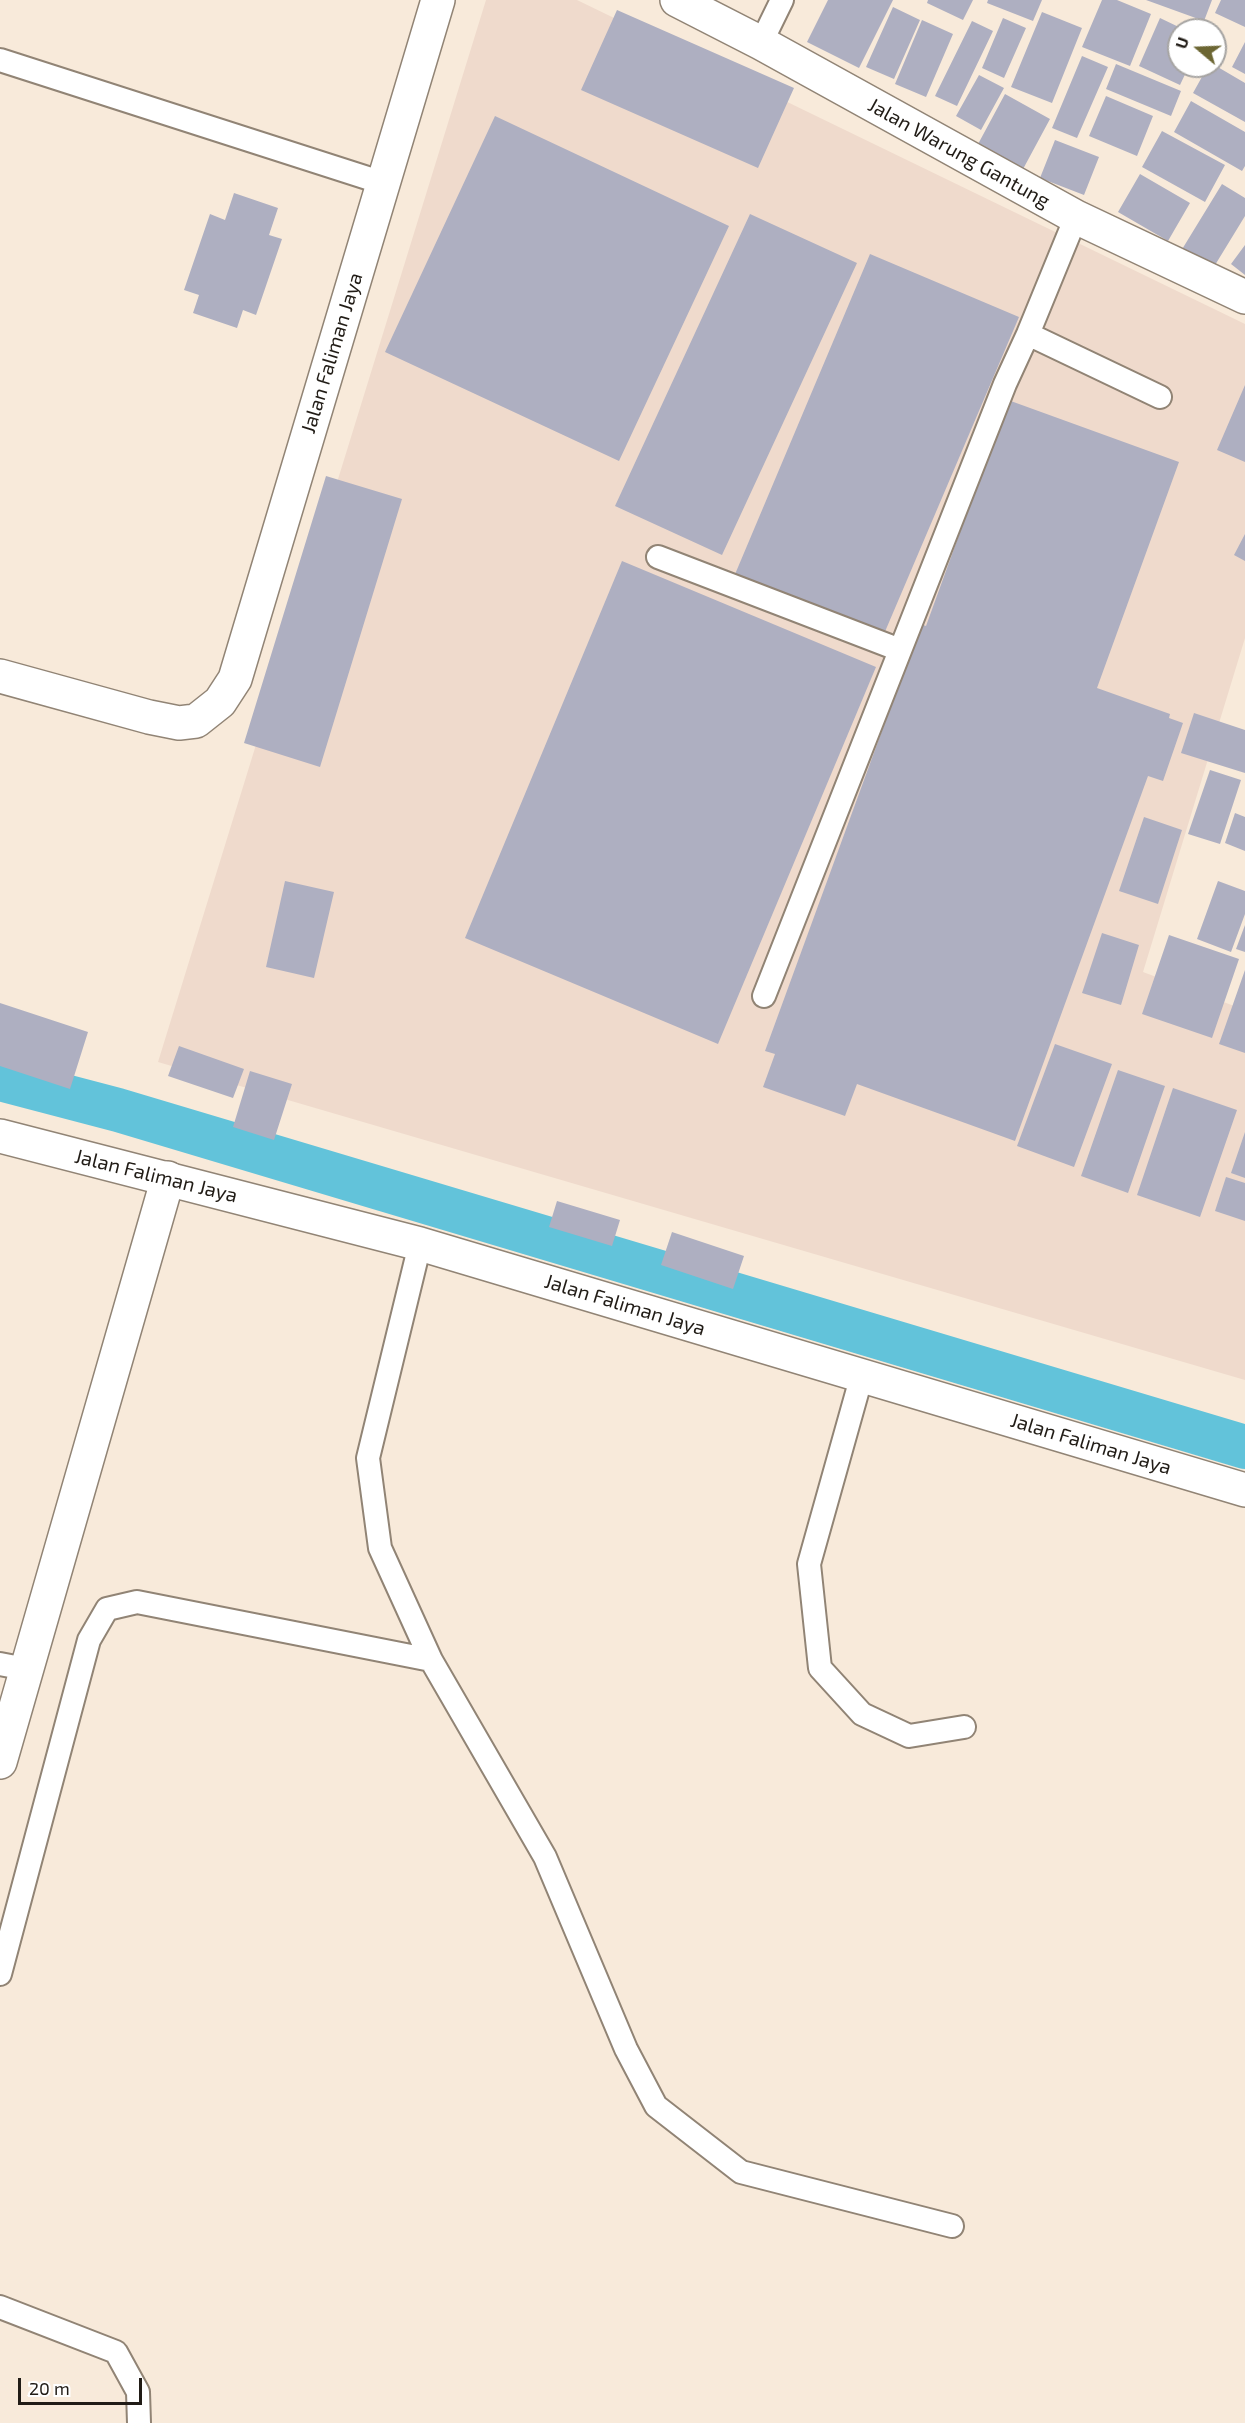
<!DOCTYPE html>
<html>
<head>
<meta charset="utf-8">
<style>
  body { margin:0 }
  #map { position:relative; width:1245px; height:2423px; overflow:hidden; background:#f8eada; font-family:"Exo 2",sans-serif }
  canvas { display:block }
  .north { position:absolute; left:1167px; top:18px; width:60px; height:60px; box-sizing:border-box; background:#fff; border:2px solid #a6a4a2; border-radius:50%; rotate:289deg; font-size:16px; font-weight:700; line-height:24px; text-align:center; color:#211c16 }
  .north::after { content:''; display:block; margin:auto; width:21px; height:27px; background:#6c6633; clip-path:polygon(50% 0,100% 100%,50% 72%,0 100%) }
  .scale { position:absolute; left:18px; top:2378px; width:124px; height:27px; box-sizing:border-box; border:3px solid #211c16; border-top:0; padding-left:8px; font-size:18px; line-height:21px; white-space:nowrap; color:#211c16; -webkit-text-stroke:4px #fff; paint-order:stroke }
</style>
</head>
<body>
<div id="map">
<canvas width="1245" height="2423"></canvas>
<div class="north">U</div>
<div class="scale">20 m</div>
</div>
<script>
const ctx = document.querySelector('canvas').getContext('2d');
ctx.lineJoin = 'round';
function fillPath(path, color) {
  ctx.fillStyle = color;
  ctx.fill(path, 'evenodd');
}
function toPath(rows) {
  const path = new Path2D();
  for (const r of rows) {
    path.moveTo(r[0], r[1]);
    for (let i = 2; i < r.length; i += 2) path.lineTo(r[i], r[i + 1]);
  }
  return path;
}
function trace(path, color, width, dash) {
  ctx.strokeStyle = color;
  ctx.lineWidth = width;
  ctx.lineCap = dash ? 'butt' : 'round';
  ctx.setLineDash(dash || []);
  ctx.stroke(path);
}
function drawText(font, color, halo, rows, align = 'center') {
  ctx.font = font + ' "Exo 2",sans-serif';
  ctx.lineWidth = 4.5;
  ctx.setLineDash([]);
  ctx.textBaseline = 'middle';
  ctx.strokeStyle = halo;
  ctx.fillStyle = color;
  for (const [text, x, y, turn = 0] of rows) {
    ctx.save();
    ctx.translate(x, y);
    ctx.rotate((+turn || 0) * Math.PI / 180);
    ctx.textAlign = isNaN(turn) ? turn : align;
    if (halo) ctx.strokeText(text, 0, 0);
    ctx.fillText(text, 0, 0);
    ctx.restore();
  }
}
const industrial = toPath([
  [486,0,577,0,1245,324,1245,638,1143,972,1245,1010,1245,1380,158,1062]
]);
const canal = toPath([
  [0,1079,118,1110,1245,1447]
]);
const building = toPath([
  [828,0,893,0,859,68,807,42],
  [928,0,973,0,963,20,927,3],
  [988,0,1042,0,1033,21,987,3],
  [1102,0,1117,0,1151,14,1130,66,1082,47],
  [1146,0,1212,0,1204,21],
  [1221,0,1245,0,1245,27,1215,13],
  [893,7,920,20,894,79,866,67],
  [617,10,794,88,758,168,581,90],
  [1042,12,1082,28,1052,103,1011,87],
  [1003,18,1026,28,1004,78,982,68],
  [1160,18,1185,30,1179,30,1179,66,1189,66,1180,85,1139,66],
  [922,20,953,34,926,97,895,84],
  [972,21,993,31,957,106,935,96],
  [1245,42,1245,74,1232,67],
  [1082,56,1108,67,1077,138,1052,128],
  [1116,64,1181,91,1171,116,1106,89],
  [1208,66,1216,66,1245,83,1245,122,1193,93],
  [979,75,1004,88,981,130,956,116],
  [1005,94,1050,119,1022,171,977,146],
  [1106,96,1153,116,1137,156,1089,136],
  [1191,101,1245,132,1245,166,1242,171,1174,132],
  [495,116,729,226,619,461,385,352],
  [1162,131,1225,165,1205,202,1142,167],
  [1055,140,1099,157,1084,195,1040,178],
  [1140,174,1190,203,1168,241,1118,212],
  [1222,184,1245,198,1245,216,1212,270,1181,251],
  [234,193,278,208,269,235,282,239,256,315,243,310,237,328,193,313,199,295,184,290,210,214,225,220],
  [750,214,857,263,722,555,615,506],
  [1245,245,1245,275,1231,264],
  [870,254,1019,317,881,641,733,579],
  [1245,385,1245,462,1217,450],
  [1008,400,1179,462,1097,688,1170,714,1169,718,1183,723,1163,781,1148,776,1015,1141,857,1084,845,1116,763,1087,775,1054,765,1051,921,624,926,626],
  [326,476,402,499,320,767,244,743],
  [1245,534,1245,561,1234,555],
  [622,561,876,667,718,1044,465,938],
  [1194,713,1245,730,1245,773,1181,753],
  [1210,770,1241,780,1220,844,1188,834],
  [1235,813,1245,817,1245,851,1225,843],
  [1144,817,1182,830,1158,904,1119,891],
  [285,881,334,892,314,978,266,967],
  [1218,881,1245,891,1245,914,1231,952,1197,939],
  [1245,925,1245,952,1236,949],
  [1102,933,1139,945,1121,1005,1082,993],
  [1169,935,1239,959,1212,1038,1142,1014],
  [1245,970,1245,1053,1219,1044],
  [0,1003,88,1032,70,1089,0,1066],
  [1055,1044,1112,1064,1074,1167,1017,1146],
  [179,1046,244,1069,233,1098,168,1076],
  [1118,1070,1165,1086,1128,1193,1081,1176],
  [250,1071,292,1084,274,1140,233,1127],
  [1173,1088,1237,1110,1200,1217,1137,1195],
  [1245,1132,1245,1178,1231,1173],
  [1226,1177,1245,1183,1245,1221,1215,1211],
  [557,1201,620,1220,612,1246,549,1227],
  [672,1232,744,1256,733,1289,661,1265]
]);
const service = toPath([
  [761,43,782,0],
  [0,60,383,183],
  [1028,334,1160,397],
  [658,557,900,650],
  [764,996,1005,384,1028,334,1076,217],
  [420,1244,368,1458,380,1548,431,1660,545,1857,626,2049,656,2106,741,2172,952,2226],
  [862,1375,809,1564,820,1668,862,1714,909,1736,964,1727],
  [0,1664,26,1669],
  [0,1974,89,1640,107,1609,137,1602,431,1660],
  [0,2307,116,2352,138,2392,139,2423]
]);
const minor = toPath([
  [0,676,149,717,179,723,196,721,220,702,235,679,438,0],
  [0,1762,168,1178]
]);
const tertiary = toPath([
  [677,0,761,43,1076,217,1245,297],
  [0,1136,420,1244,1245,1490]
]);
const streetNames = [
  ["Jalan Warung Gantung",959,153,29],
  ["Jalan Faliman Jaya",332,353,-73],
  ["Jalan Faliman Jaya",156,1176,14],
  ["Jalan Faliman Jaya",625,1305,17],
  ["Jalan Faliman Jaya",1091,1444,17]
];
fillPath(industrial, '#efdacc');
trace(canal, '#62c3da', 44);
fillPath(building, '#aeafc1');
trace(service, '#918475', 26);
trace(minor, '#918475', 36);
trace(tertiary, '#918475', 36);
trace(service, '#fff', 22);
trace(minor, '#fff', 33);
trace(tertiary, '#fff', 33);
drawText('20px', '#211c16', '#fff', streetNames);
</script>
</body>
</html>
